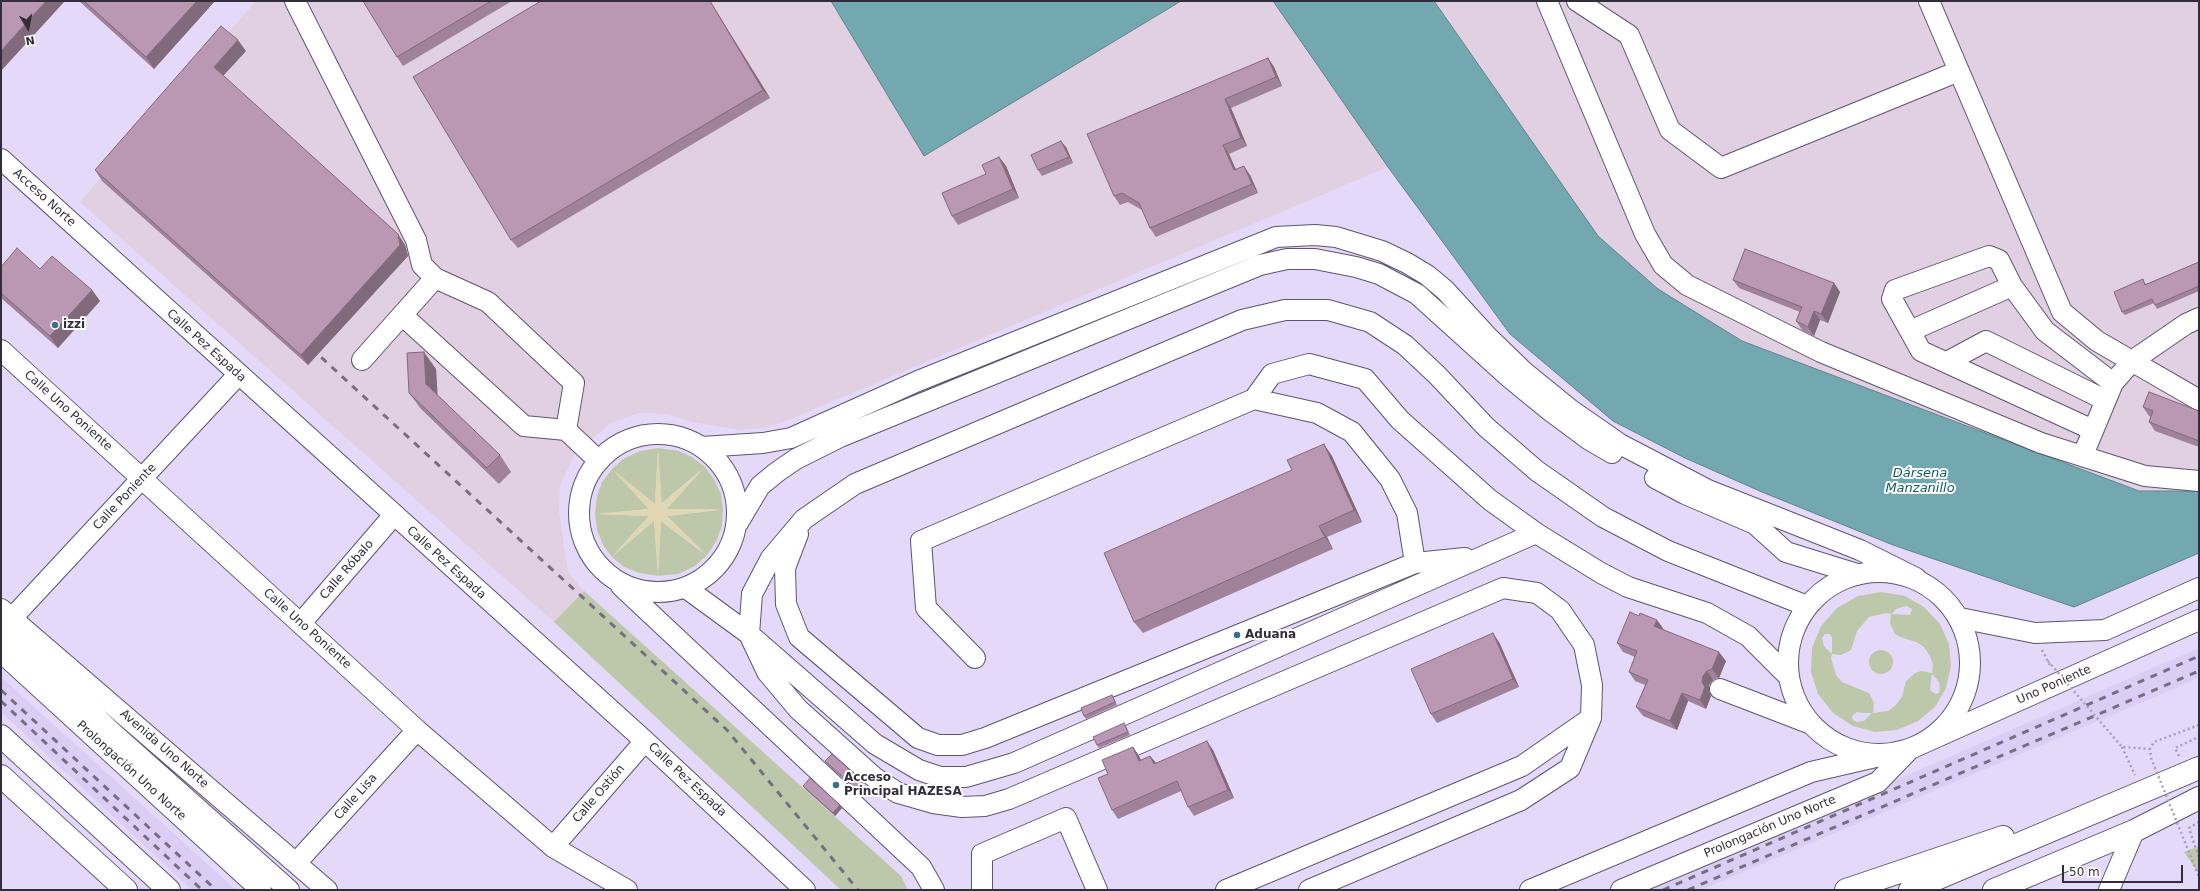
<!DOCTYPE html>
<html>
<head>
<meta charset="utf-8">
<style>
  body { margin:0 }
  #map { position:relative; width:2200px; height:891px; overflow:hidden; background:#e5d9f9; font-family:"DejaVu Sans",sans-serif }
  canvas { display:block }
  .frame { position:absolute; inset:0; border:2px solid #322d3a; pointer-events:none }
  .north { position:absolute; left:8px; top:8px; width:40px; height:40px; -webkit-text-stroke:3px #fff; paint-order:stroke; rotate:170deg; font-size:11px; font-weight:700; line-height:16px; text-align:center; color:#322d3a }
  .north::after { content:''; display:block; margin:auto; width:14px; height:18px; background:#322d3a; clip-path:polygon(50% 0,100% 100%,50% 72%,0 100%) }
  .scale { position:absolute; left:2062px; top:865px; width:121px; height:18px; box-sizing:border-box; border:2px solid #322d3a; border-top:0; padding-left:5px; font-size:12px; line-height:14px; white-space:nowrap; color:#322d3a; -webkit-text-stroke:3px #fff; paint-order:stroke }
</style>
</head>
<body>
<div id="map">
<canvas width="2200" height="891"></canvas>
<div class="frame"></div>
<div class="north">N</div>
<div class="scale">50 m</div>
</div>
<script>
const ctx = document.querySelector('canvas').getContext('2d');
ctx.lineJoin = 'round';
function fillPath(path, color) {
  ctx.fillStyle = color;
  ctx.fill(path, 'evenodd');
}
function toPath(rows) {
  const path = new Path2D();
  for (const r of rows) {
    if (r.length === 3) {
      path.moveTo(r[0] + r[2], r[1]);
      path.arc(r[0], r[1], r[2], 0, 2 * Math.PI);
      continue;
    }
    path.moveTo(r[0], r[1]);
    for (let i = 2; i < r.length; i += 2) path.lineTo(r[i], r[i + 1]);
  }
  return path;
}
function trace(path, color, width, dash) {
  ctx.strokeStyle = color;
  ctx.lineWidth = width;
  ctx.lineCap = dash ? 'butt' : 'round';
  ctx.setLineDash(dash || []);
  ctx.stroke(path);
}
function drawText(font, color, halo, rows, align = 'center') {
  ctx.font = font + ' "DejaVu Sans",sans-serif';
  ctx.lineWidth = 4;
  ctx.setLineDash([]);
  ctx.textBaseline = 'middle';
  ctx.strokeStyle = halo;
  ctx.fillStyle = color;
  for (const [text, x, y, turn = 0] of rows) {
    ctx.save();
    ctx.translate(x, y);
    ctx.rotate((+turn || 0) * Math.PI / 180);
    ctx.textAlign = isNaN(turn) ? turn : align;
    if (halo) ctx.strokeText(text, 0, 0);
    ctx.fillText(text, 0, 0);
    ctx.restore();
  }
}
const built = toPath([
  [2199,648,2199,678,1701,890,1645,890],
  [1,677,236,890,192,890,1,712]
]);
const industrial = toPath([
  [256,1,831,1,924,155,1181,1,1273,1,1388,167,786,421,764,428,740,430,692,422,666,414,639,413,611,423,575,454,560,485,559,512,568,572,584,591,554,622,80,202],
  [1434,1,2199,1,2199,491,2139,491,1742,341,1658,289,1598,236]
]);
const green = toPath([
  [658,448,679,451,692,457,705,467,714,479,721,494,723,509,722,526,716,542,707,555,695,566,678,574,658,576,639,573,624,567,612,557,603,545,597,530,595,514,597,496,602,482,612,469,623,459,640,451],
  [658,453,661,504,701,470,666,509,719,510,667,516,703,553,661,521,658,572,654,521,615,553,649,516,599,514,649,509,615,472,655,504],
  [584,591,901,876,908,890,841,890,554,622],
  [1881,592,1905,596,1924,607,1940,624,1949,644,1951,666,1946,688,1935,707,1918,721,1897,730,1875,732,1853,726,1833,713,1818,694,1811,672,1812,648,1821,626,1837,608,1858,596],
  [1906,606,1912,609,1910,615,1892,614,1896,609],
  [1886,613,1891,614,1890,623,1895,634,1900,637,1916,642,1924,647,1930,656,1933,665,1932,673,1921,671,1915,673,1906,681,1902,697,1896,705,1888,711,1873,713,1874,703,1869,693,1842,682,1836,675,1831,658,1832,654,1841,655,1851,650,1857,631,1869,617],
  [1825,634,1829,634,1832,637,1832,654,1824,646,1822,638],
  [1932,674,1939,682,1940,688,1939,693,1935,694,1930,690],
  [1857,712,1864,713,1872,713,1864,721,1857,722,1853,720,1852,716],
  [1881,662,12],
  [2199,846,2199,874,2184,852]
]);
const sand = toPath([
  [658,448,662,504,705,467,667,509,723,509,667,516,707,555,661,521,658,576,654,521,612,557,649,516,595,514,649,509,612,469,655,504]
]);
const water = toPath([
  [831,1,1181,1,924,156,831,1],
  [1273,1,1434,1,1598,236,1658,289,1742,341,2139,491,2199,491,2199,553,2074,607,1893,545,1762,492,1685,458,1613,421,1510,334,1388,167,1273,1]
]);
const path = toPath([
  [2042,650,2051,667],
  [2122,747,2135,775],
  [2179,756,2175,748,2199,737],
  [2199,822,2189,828,2199,858]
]);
const minor = toPath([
  [295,1,416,240,422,265,435,278,488,302,574,383,566,430,599,461],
  [1547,1,1645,234,1663,265,1687,285,1821,352,2041,443,2145,476,2199,481],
  [1577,1,1629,35,1670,130,1721,168,1959,71],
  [1929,1,2062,312,2097,341,2199,400],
  [1,159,645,741,805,890],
  [402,315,524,426,566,430],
  [1910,331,2012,286],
  [1,350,417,730,553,847,627,890],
  [362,360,435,278],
  [1947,362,1986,341,2105,400],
  [2113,383,2132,361,2186,324,2199,318],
  [1254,399,1317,413,1352,432,1390,479,1407,513,1415,563],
  [658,513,79],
  [702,447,763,443,791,438,918,381,1276,237,1315,235,1336,237,1382,251,1407,263,1427,275,1445,290,1488,337,1523,371,1571,410,1620,444,1708,490,1860,550,1916,578],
  [2083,455,2113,383,2045,331,2012,286,1999,260,1989,256,1895,290,1892,299,1921,351,2093,430],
  [1655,478,1685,494,1755,524,1786,552,1857,574],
  [738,523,760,486,777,472,796,459,840,437,1260,265,1287,259,1315,259,1356,267,1379,274,1417,294,1510,378,1549,410,1588,439,1612,453],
  [798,534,785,568,786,604,799,637,918,738,938,745,962,745,985,738,1415,563,1465,558],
  [1879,663,91],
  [621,586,921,867,934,890],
  [686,588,749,634,875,744,919,770,940,777,966,777,1014,763,1536,533],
  [1,609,327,890],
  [12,618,238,375],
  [1960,618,2035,633,2105,630,2199,588],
  [301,623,393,516],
  [1,628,115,735,289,890],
  [1,652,261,890],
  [975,658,926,608,921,541,1254,399,1272,374,1309,364,1365,379,1400,420,1490,500,1536,533,1601,573,1628,587,1707,613,1748,636,1788,676],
  [1720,689,1811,724],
  [553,847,645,741],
  [296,863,417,730],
  [982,890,982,854,1066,818,1097,890],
  [1226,890,1522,766,1591,718],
  [1309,890,1521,800,1570,768,1591,718,1592,685,1584,645,1560,610,1537,593,1503,588,1009,799,985,806,962,807,933,803,898,793,875,778,798,709,767,672,749,634,752,594,771,558,804,519,855,484,1242,320,1285,310,1328,310,1370,322,1405,345,1437,375,1486,427,1537,471,1603,517,1668,551,1807,606],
  [1530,890,1811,772,1910,749,2199,620],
  [1621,890,1878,782,1910,749],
  [2109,890,2134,831]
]);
const major = toPath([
  [1,736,169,890],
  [1,776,126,890],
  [1846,890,2003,837],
  [1910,890,2199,768],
  [1994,890,2134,831,2199,798]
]);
const rail = toPath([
  [311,348,727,730,858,890],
  [1,690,216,890],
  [1,701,202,890],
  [1663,890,2199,656],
  [1688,890,2199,671]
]);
const pathBridge = toPath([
  [2048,661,2122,747,2150,749],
  [2199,725,2154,742,2150,749,2151,758,2199,877]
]);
const wall = toPath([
  [79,1,215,1,154,69],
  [363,1,512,1,403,66,397,57],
  [541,1,710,1,770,98,518,248,511,240],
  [246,51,223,76,398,234,405,245,408,256,308,365,102,181,95,170],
  [1268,58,1274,67,1282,86,1231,108,1247,146,1229,154,1236,170,1250,175,1258,193,1156,237,1150,228,1142,210,1128,202,1120,205,1114,196],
  [1066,147,1073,163,1042,176,1038,170],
  [999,157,1006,166,1019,198,958,225,952,216],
  [2199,262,2199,291,2157,309,2154,303,2125,315,2122,312,2145,283,2146,284],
  [1,267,40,269,92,290,100,301,58,348,1,298],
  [1733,280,1834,283,1840,292,1828,323,1820,320,1814,336,1802,330,1796,321,1800,312,1739,288],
  [436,369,437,395,500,455,511,472,499,484,421,409,409,393],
  [2143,407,2199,411,2199,447,2155,431,2149,422,2151,417,2149,416],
  [1332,456,1362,522,1327,537,1333,549,1143,633,1134,622,1292,470],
  [1663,628,1663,629,1726,661,1719,678,1713,680,1709,685,1709,690,1711,696,1706,709,1688,701,1677,730,1643,716,1636,707,1645,685,1635,681,1629,672,1635,657,1623,652,1617,643],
  [1499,642,1519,687,1437,723,1431,714],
  [1114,698,1117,705,1086,719,1084,716],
  [1126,726,1130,735,1099,748,1097,745],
  [1133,747,1139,756,1141,760,1150,756,1156,763,1213,750,1234,798,1194,816,1188,807,1181,791,1118,819,1112,810],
  [825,761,864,784,857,791,827,764],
  [803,786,840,805,842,808,835,816,805,789]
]);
const shadedWall = toPath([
  [46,1,65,1,1,71,1,51],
  [197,1,215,1,154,69,146,57],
  [710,1,770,98,763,90],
  [238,40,246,51,221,78,214,67],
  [1268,58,1274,67,1282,86,1276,77],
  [1225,99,1231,108,1247,146,1241,138],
  [1061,141,1066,147,1073,163,1069,157],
  [1223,145,1229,154,1240,179,1234,170],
  [999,157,1006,166,1019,198,1013,189],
  [1244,166,1250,175,1258,193,1252,184],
  [398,234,405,245,408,256,308,365,301,355],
  [1834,283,1840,292,1828,323,1821,314],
  [92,290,100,301,58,348,50,336],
  [1814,311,1820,320,1814,336,1808,327],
  [424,352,436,369,438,401,426,384],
  [1324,444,1332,456,1362,522,1354,510],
  [1319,526,1327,537,1333,549,1325,537],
  [1657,620,1663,628,1661,635,1654,626],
  [1493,633,1499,642,1519,687,1513,679],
  [1719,652,1726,661,1719,678,1712,669],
  [1707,671,1713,680,1709,685,1709,690,1711,696,1706,709,1700,700,1703,676],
  [1682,693,1688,701,1677,730,1670,721],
  [1207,741,1213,750,1234,798,1228,790],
  [1133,747,1139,756,1145,770,1139,761],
  [1150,756,1157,764,1154,764],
  [862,781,864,784,857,791,855,788],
  [840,805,842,808,835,816,833,813]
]);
const building = toPath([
  [1,1,46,1,1,51,1,1],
  [84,1,197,1,146,57,84,1],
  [363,1,491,1,397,57,363,1],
  [541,1,710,1,763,90,511,240,413,77,541,1],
  [221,26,238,40,214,67,398,234,400,245,301,355,95,170,221,26],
  [1268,58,1276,77,1225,99,1241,138,1223,145,1234,170,1244,166,1252,184,1150,228,1139,203,1122,193,1114,196,1087,134,1268,58],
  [1061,141,1069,157,1038,170,1031,155,1061,141],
  [999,157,1013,189,952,216,942,193,986,174,982,165,999,157],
  [17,248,40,269,52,256,92,290,50,336,1,293,1,267,17,248],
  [1745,249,1834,283,1821,314,1814,311,1808,327,1796,321,1802,307,1733,280,1745,249],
  [2199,262,2199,286,2155,305,2152,299,2122,312,2114,292,2143,279,2145,285,2199,262],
  [424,352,426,384,500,455,487,468,409,393,407,353,424,352],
  [2149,392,2199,411,2199,441,2149,422,2153,411,2143,407,2149,392],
  [1324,444,1354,510,1319,526,1325,537,1134,622,1104,553,1292,470,1287,460,1324,444],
  [1630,612,1639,616,1640,613,1657,620,1654,626,1719,652,1712,669,1707,671,1703,676,1702,682,1705,687,1700,700,1682,693,1670,721,1636,707,1648,680,1629,672,1637,651,1617,643,1630,612],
  [1493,633,1513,679,1431,714,1411,669,1493,633],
  [1112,695,1115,702,1084,716,1081,708,1112,695],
  [1124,723,1128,732,1097,745,1093,737,1124,723],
  [1207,741,1228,790,1188,807,1177,781,1112,810,1098,778,1108,774,1102,760,1133,747,1139,761,1150,756,1154,764,1207,741],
  [832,754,862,781,855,788,825,761,832,754],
  [810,778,840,805,833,813,803,786,810,778]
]);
const markers = [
  [55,325,4,"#37728a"],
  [1237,635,4,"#37728a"],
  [836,785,4,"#37728a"]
];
const streetNames = [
  ["Acceso Norte",44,198,42],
  ["Calle Pez Espada",206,346,42],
  ["Calle Uno Poniente",68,411,42],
  ["Calle Poniente",125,497,-47],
  ["Calle Pez Espada",446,563,42],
  ["Calle Róbalo",347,570,-49],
  ["Calle Uno Poniente",307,629,42],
  ["Uno Poniente",2054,685,-24],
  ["Avenida Uno Norte",164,749,41],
  ["Prolongación Uno Norte",131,771,42],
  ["Calle Pez Espada",687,780,43],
  ["Calle Ostión",599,794,-49],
  ["Calle Lisa",356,797,-48],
  ["Prolongación Uno Norte",1770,827,-23]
];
const poiNames = [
  ["izzi",63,325],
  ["Aduana",1245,635],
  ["Acceso",844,778],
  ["Principal HAZESA",844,792]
];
const waterNames = [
  ["Dársena",1920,474],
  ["Manzanillo",1920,489]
];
fillPath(built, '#dbcdf3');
fillPath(industrial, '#e0d0e2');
fillPath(green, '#bdc8ab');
fillPath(sand, '#e0d6b1');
fillPath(water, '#73a8b0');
trace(water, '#60838d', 1);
trace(minor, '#5e5470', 22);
trace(major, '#5e5470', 24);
trace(path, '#a89eb8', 2.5, [2, 3]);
trace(minor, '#fff', 20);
trace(major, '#fff', 22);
trace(rail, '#766e82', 3, [7, 7]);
trace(pathBridge, '#a89eb8', 2.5, [2, 3]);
fillPath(wall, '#a0829a');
fillPath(shadedWall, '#826a7d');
fillPath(building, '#ba97b3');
trace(building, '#826a7d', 1);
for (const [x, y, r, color] of markers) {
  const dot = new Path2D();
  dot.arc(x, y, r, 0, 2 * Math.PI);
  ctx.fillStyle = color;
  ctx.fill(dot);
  trace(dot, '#fff', 1.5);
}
drawText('12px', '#322d3a', '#fff', streetNames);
drawText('bold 12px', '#322d3a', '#fff', poiNames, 'left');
drawText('italic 13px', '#0f5b64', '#fff', waterNames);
</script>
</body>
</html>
